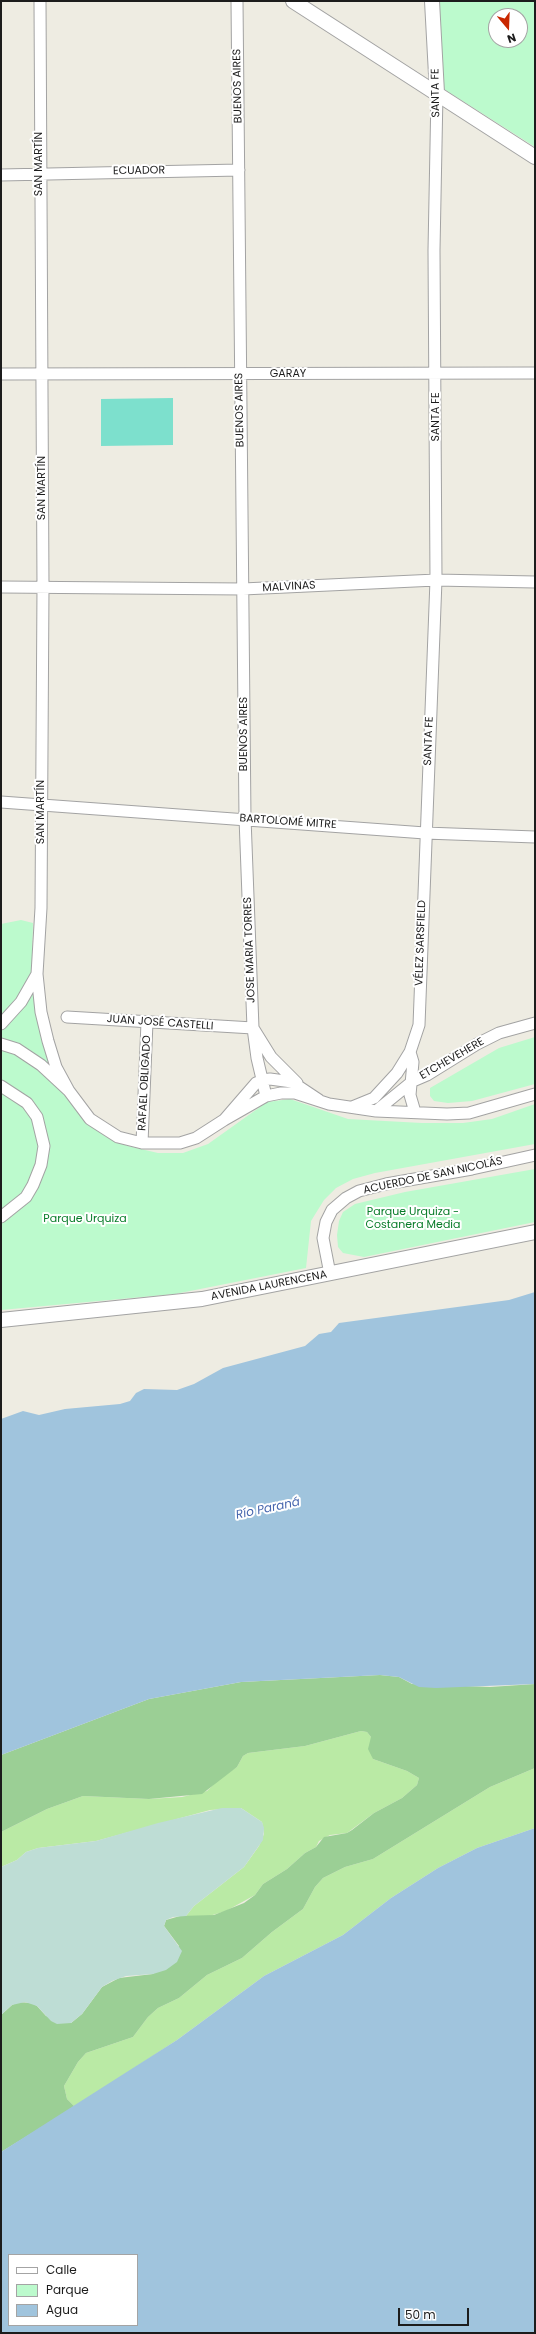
<!DOCTYPE html>
<html>
<head>
<meta charset="utf-8">
<style>
  body { margin:0 }
  #map { position:relative; width:536px; height:2334px; overflow:hidden; background:#eeece2; font-family:Poppins,sans-serif }
  canvas { display:block }
  .frame { position:absolute; inset:0; border:2px solid #1c1c1c; pointer-events:none }
  .legend { position:absolute; left:8px; top:2254px; width:130px; height:72px; box-sizing:border-box; background:#fff; border:1px solid #a4a4a4; margin:0; padding:5px 7px; list-style:none; font-size:12px; color:#1c1c1c }
  .legend li { display:flex; align-items:center; gap:8px; height:20px }
  .legend b { width:20px; border:1px solid #a4a4a4 }
  .north { position:absolute; left:488px; top:8px; width:40px; height:40px; box-sizing:border-box; background:#fff; border:1px solid #a4a4a4; border-radius:50%; rotate:161deg; font-size:11px; font-weight:700; line-height:16px; text-align:center; color:#1c1c1c }
  .north::after { content:''; display:block; margin:auto; width:14px; height:18px; background:#c92700; clip-path:polygon(50% 0,100% 100%,50% 72%,0 100%) }
  .scale { position:absolute; left:398px; top:2308px; width:71px; height:18px; box-sizing:border-box; border:2px solid #1c1c1c; border-top:0; padding-left:5px; font-size:12px; line-height:14px; white-space:nowrap; color:#1c1c1c; -webkit-text-stroke:3px #fff; paint-order:stroke }
</style>
</head>
<body>
<div id="map">
<canvas width="536" height="2334"></canvas>
<div class="frame"></div>
<ul class="legend">
<li><b style="height:5px;background:#fff"></b>Calle</li>
<li><b style="height:11px;background:#bcfacd"></b>Parque</li>
<li><b style="height:11px;background:#a0c4dd"></b>Agua</li>
</ul>
<div class="north">N</div>
<div class="scale">50 m</div>
</div>
<script>
const ctx = document.querySelector('canvas').getContext('2d');
ctx.lineJoin = 'round';
function fillPath(path, color) {
  ctx.fillStyle = color;
  ctx.fill(path, 'evenodd');
}
function toPath(rows) {
  const path = new Path2D();
  for (const r of rows) {
    path.moveTo(r[0], r[1]);
    for (let i = 2; i < r.length; i += 2) path.lineTo(r[i], r[i + 1]);
  }
  return path;
}
function trace(path, color, width, dash) {
  ctx.strokeStyle = color;
  ctx.lineWidth = width;
  ctx.lineCap = dash ? 'butt' : 'round';
  ctx.setLineDash(dash || []);
  ctx.stroke(path);
}
function drawText(font, color, halo, rows, align = 'center') {
  ctx.font = font + ' Poppins,sans-serif';
  ctx.lineWidth = 4;
  ctx.setLineDash([]);
  ctx.textBaseline = 'middle';
  ctx.strokeStyle = halo;
  ctx.fillStyle = color;
  for (const [text, x, y, turn = 0] of rows) {
    ctx.save();
    ctx.translate(x, y);
    ctx.rotate((+turn || 0) * Math.PI / 180);
    ctx.textAlign = isNaN(turn) ? turn : align;
    if (halo) ctx.strokeText(text, 0, 0);
    ctx.fillText(text, 0, 0);
    ctx.restore();
  }
}
const grass = toPath([
  [361,1731,367,1732,371,1737,373,1759,407,1771,419,1778,417,1785,402,1798,374,1813,347,1833,330,1835,319,1841,316,1847,305,1853,287,1869,263,1884,255,1895,226,1911,206,1917,186,1916,194,1906,244,1867,259,1846,264,1834,262,1822,241,1808,210,1810,96,1841,38,1848,26,1852,17,1860,1,1867,1,1832,47,1809,83,1796,149,1799,182,1797,207,1791,220,1778,237,1767,243,1756,248,1753,305,1746],
  [535,1768,535,1828,477,1848,438,1868,391,1898,343,1935,264,1976,177,2040,75,2107,67,2099,64,2086,78,2062,86,2053,133,2037,148,2017,158,2008,179,1998,207,1975,242,1958,272,1932,303,1909,315,1887,323,1878,345,1867,373,1859,490,1787]
]);
const forest = toPath([
  [380,1675,399,1677,412,1684,490,1687,535,1684,535,1768,490,1787,373,1859,345,1867,323,1878,315,1887,303,1909,272,1932,242,1958,207,1975,179,1998,158,2008,148,2017,133,2037,86,2053,78,2062,64,2086,67,2099,75,2107,1,2152,1,2015,12,2005,18,2002,32,2003,37,2006,46,2016,71,2023,82,2014,102,1987,119,1978,153,1974,179,1946,164,1926,166,1920,180,1916,214,1915,244,1903,255,1895,263,1884,287,1869,305,1853,316,1847,324,1837,347,1833,352,1830,374,1813,402,1798,417,1785,419,1778,407,1771,373,1759,368,1749,371,1737,367,1732,361,1731,305,1746,248,1753,243,1756,237,1767,202,1794,149,1799,83,1796,47,1809,1,1832,1,1755,149,1699,241,1682]
]);
const wetland = toPath([
  [222,1808,241,1808,262,1822,264,1828,263,1840,244,1867,194,1906,186,1916,173,1917,166,1920,164,1926,182,1951,177,1962,166,1970,153,1974,126,1976,112,1981,102,1987,82,2014,71,2023,57,2024,51,2021,37,2006,25,2002,12,2005,1,2015,1,1867,17,1860,26,1852,38,1848,96,1841,158,1823]
]);
const park = toPath([
  [437,1,535,2,535,147,439,86],
  [496,16,520,16,520,40,496,40],
  [21,920,33,923,32,960,36,1013,42,1042,58,1087,85,1122,106,1137,128,1146,158,1153,183,1153,208,1144,267,1102,290,1099,348,1119,422,1123,463,1123,492,1119,535,1104,535,1144,375,1173,353,1179,336,1188,324,1200,311,1221,306,1268,175,1294,1,1310,1,924],
  [535,1037,535,1084,472,1101,448,1103,434,1101,430,1096,430,1088,499,1048],
  [535,1169,535,1222,364,1257,343,1253,338,1247,337,1235,339,1221,343,1212,355,1204,405,1192]
]);
const pitch = toPath([
  [173,398,173,445,101,446,101,399]
]);
const water = toPath([
  [535,1292,535,1684,436,1688,419,1687,399,1677,380,1675,241,1682,149,1699,1,1755,1,1419,23,1411,39,1415,65,1409,120,1404,130,1401,136,1393,144,1389,177,1390,194,1384,223,1368,305,1346,319,1334,331,1332,339,1323,509,1300],
  [535,1828,535,2333,1,2333,1,2152,177,2040,264,1976,343,1935,391,1898,438,1868,477,1848],
  [9,2255,137,2255,137,2325,9,2325]
]);
const minor = toPath([
  [40,1,43,587,41,908,37,974,41,1012,48,1041,56,1067,69,1091],
  [237,1,245,818,253,1028,257,1058,266,1096],
  [1,175,239,170],
  [1,374,535,373],
  [1,587,243,589,436,580,535,582],
  [1,802,425,833,535,837],
  [67,1017,253,1028,271,1057,297,1083],
  [1,1024,21,1002,37,974],
  [1,1044,17,1049,41,1065,69,1091,90,1119,118,1137,142,1143,180,1143,196,1138,224,1120],
  [410,1052,413,1062,410,1095,415,1112],
  [1,1086,27,1103,37,1117,44,1146,41,1165,33,1185,26,1197,1,1217],
  [319,1100,292,1082,270,1079,263,1080,256,1083,224,1120,266,1096,281,1093,295,1093,329,1104,376,1111,447,1114,469,1113,535,1094],
  [352,1107,374,1098,397,1073,410,1052,419,1025,436,580,434,250,437,93],
  [376,1111,413,1081,427,1075,477,1044,499,1033,535,1023],
  [142,1143,147,1022],
  [330,1274,323,1238,326,1222,332,1210,346,1198,359,1191,386,1184,472,1169,535,1155]
]);
const tertiary = toPath([
  [293,1,535,157],
  [432,1,437,93],
  [1,1320,202,1299,535,1232]
]);
const streetNames = [
  ["BUENOS AIRES",238,86,-91],
  ["SANTA FE",436,93,-91],
  ["SAN MARTÍN",39,164,-90],
  ["ECUADOR",139,171,-1],
  ["GARAY",288,374],
  ["BUENOS AIRES",240,410,-91],
  ["SANTA FE",436,417,-90],
  ["SAN MARTÍN",42,488,-90],
  ["MALVINAS",289,587,-3],
  ["BUENOS AIRES",244,734,-90],
  ["SANTA FE",429,741,-88],
  ["SAN MARTÍN",41,812,-90],
  ["BARTOLOMÉ MITRE",288,822,4],
  ["VÉLEZ SARSFIELD",421,943,-88],
  ["JOSE MARIA TORRES",250,950,-92],
  ["JUAN JOSÉ CASTELLI",160,1023,4],
  ["ETCHEVEHERE",452,1059,-30],
  ["RAFAEL OBLIGADO",145,1083,-87],
  ["ACUERDO DE SAN NICOLÁS",433,1176,-12],
  ["AVENIDA LAURENCENA",269,1286,-11]
];
const parkNames = [
  ["Parque Urquiza -",413,1212],
  ["Costanera Media",413,1225],
  ["Parque Urquiza",85,1219]
];
const waterNames = [
  ["Río Paraná",268,1509,-12]
];
fillPath(grass, '#baeaa5');
fillPath(forest, '#9bcf95');
fillPath(wetland, '#beddd5');
fillPath(park, '#bcfacd');
fillPath(pitch, '#7de0cd');
fillPath(water, '#a0c4dd');
trace(minor, '#a3a3a3', 13);
trace(tertiary, '#a3a3a3', 16);
trace(minor, '#fff', 11);
trace(tertiary, '#fff', 14);
drawText('11px', '#1c1c1c', '#fff', streetNames);
drawText('11px', '#087c29', '#fff', parkNames);
drawText('italic 12px', '#4766ae', '#fff', waterNames);
</script>
</body>
</html>
